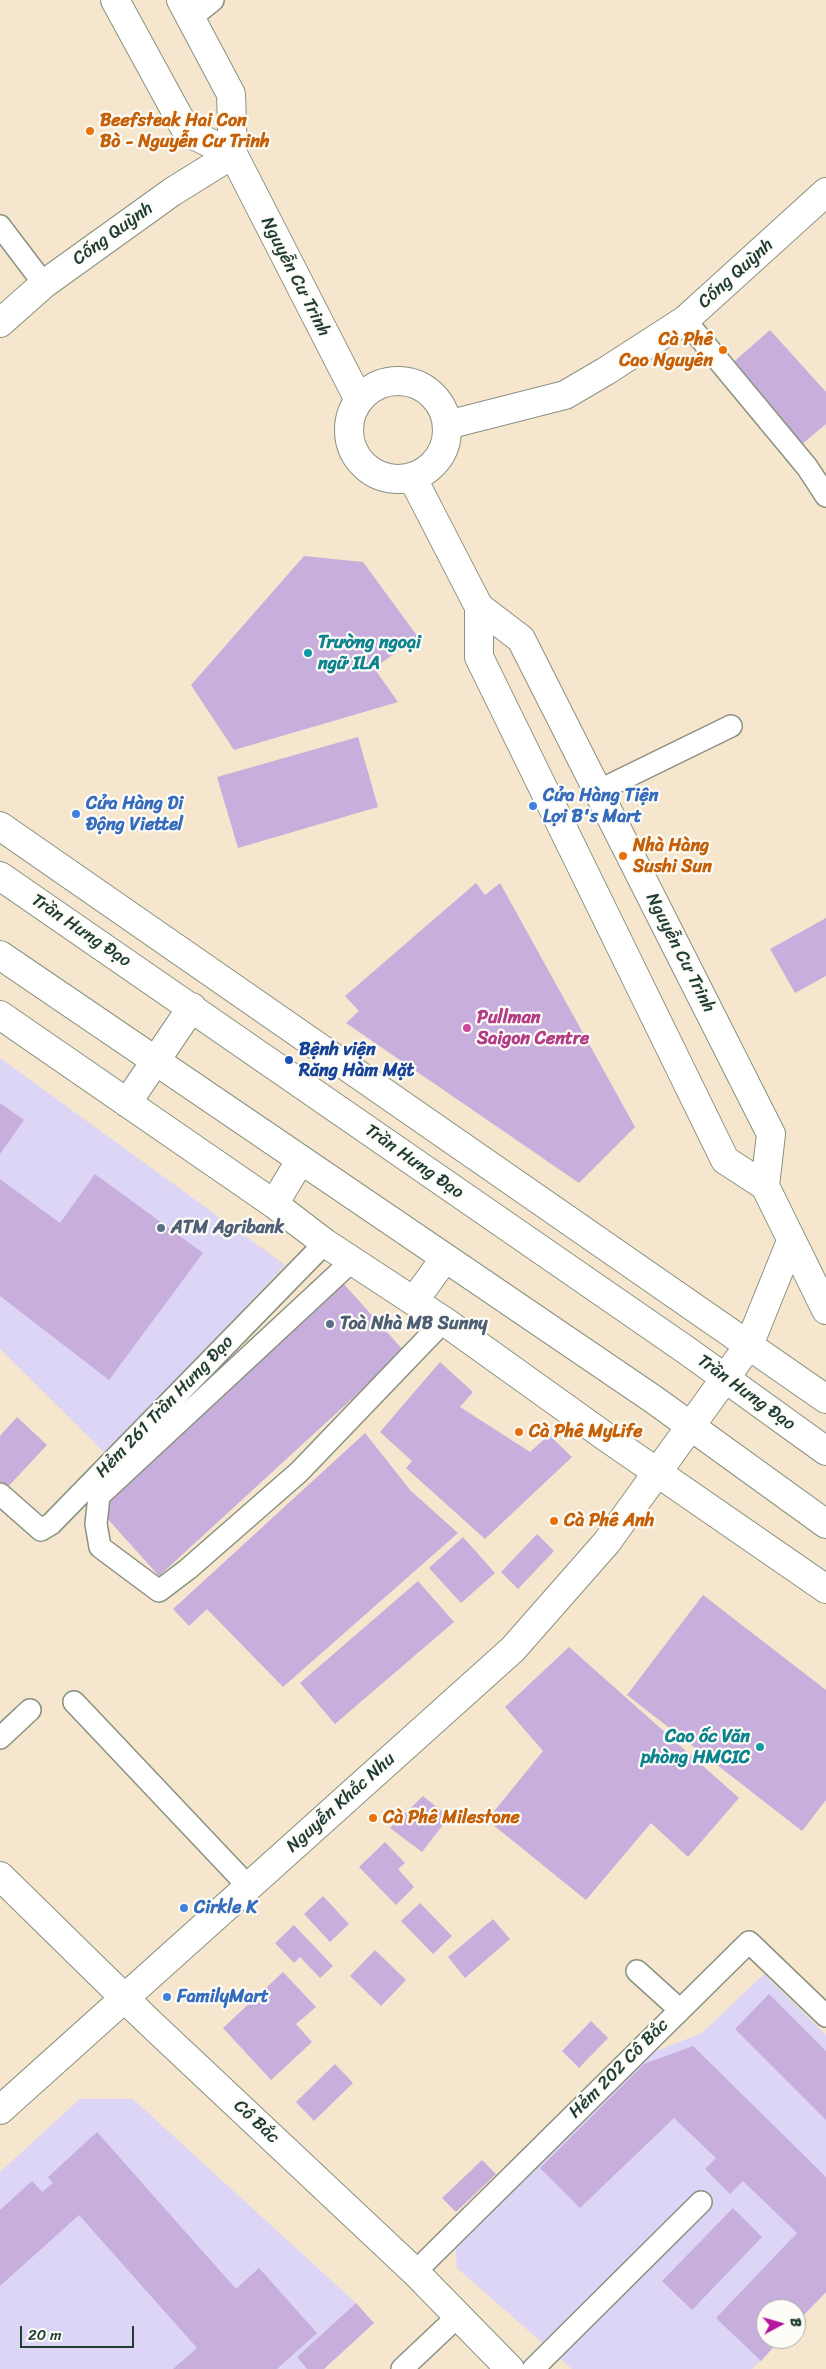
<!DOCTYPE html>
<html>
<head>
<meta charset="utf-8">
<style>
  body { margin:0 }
  #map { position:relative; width:826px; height:2369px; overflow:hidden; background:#f5e6cd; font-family:Sriracha,sans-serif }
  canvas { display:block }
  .north { position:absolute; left:756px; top:2299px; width:50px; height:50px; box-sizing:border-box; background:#fdfcf7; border:1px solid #a4b0a9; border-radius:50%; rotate:84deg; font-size:14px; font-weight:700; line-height:20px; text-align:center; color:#1f3d34 }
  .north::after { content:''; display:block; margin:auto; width:18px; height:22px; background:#b5179e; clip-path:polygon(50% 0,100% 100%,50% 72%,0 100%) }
  .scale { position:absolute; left:20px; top:2326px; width:114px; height:22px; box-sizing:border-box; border:2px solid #1f3d34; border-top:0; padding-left:6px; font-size:15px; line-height:18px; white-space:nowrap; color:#1f3d34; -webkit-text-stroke:4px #fdfcf7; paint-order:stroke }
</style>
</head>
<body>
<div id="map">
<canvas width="826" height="2369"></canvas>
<div class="north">B</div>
<div class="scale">20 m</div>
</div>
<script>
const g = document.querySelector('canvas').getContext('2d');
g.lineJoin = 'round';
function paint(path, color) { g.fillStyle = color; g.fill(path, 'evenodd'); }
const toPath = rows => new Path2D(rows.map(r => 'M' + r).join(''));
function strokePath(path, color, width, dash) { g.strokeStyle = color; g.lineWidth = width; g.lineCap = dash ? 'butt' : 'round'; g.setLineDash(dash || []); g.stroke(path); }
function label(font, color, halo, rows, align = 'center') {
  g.font = font + ' Sriracha,sans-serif'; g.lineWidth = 4.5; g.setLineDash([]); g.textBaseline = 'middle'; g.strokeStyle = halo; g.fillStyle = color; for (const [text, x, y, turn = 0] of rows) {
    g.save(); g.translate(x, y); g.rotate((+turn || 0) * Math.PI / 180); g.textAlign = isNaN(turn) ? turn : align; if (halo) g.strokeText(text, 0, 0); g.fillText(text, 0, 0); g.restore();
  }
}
const built = toPath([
  [0,1058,285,1265,106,1454,0,1349],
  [764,1974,826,2035,826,2292,796,2323,796,2309,766,2309,766,2339,781,2339,752,2369,572,2369,457,2268,455,2243,649,2054,702,2033],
  [80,2099,133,2099,356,2303,297,2357,307,2369,0,2369,0,2172]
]);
const building = toPath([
  [770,330,826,392,826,424,801,445,730,365],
  [304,556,363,562,418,637,374,668,398,702,234,750,191,685],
  [358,737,378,807,238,848,217,777],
  [476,883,485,895,500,883,635,1127,579,1183,346,1023,359,1011,345,996],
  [826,918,826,976,795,993,770,949],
  [0,1103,24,1120,0,1154],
  [95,1174,203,1253,109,1380,0,1296,0,1179,60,1223],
  [342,1282,404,1351,159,1576,97,1507],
  [440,1362,473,1392,460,1407,530,1452,549,1435,572,1457,485,1539,406,1468,412,1461,380,1432],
  [17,1417,47,1445,4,1491,0,1487,0,1436],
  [365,1433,411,1491,458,1533,283,1687,207,1609,189,1626,173,1609],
  [537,1534,554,1551,518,1589,501,1572],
  [463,1537,495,1573,461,1603,429,1568],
  [418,1581,454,1622,335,1724,300,1683],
  [703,1595,826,1690,826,1800,802,1831,627,1695],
  [569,1647,739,1798,688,1857,651,1823,586,1900,487,1820,543,1751,505,1707],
  [423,1796,449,1817,422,1852,390,1828],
  [385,1842,405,1863,398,1869,414,1887,396,1905,359,1867],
  [323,1896,349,1924,330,1942,304,1914],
  [420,1903,452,1936,433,1954,401,1921],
  [493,1919,510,1939,465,1978,448,1957],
  [294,1925,333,1966,320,1978,300,1957,294,1963,275,1943],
  [375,1950,406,1980,381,2006,350,1976],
  [283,1972,316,2007,296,2024,312,2042,271,2080,223,2028],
  [769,1994,826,2051,826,2120,735,2029],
  [591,2021,608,2038,579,2068,562,2051],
  [693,2046,826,2177,826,2292,796,2323,796,2309,766,2309,766,2339,781,2339,761,2361,716,2318,797,2233,743,2181,730,2194,705,2169,716,2158,674,2118,580,2208,540,2168,644,2064],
  [335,2064,353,2083,314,2121,296,2102],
  [97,2132,236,2289,259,2268,317,2333,277,2369,173,2369,197,2348,79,2215,0,2286,0,2210,32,2181,42,2192,53,2183,48,2177],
  [482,2160,496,2174,456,2212,442,2198],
  [733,2208,762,2237,692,2310,662,2281],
  [356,2303,374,2323,324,2369,307,2369,297,2357]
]);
const lane = toPath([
  [191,18,213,0],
  [0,226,44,284],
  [685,320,807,467,826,496],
  [598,791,731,726],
  [353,1260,99,1496,96,1524,100,1547,159,1591,188,1569,299,1472,444,1321],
  [0,1494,41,1530,51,1524,325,1243],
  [74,1702,248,1886],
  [0,1738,30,1710],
  [637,1971,679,2009],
  [415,2272,749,1942,826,2016],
  [402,2369,457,2317],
  [533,2369,701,2202]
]);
const street = toPath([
  [0,1876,148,2021,415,2272,510,2369],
  [0,2110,513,1649,607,1542,749,1345,791,1241]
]);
const secondary = toPath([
  [115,0,187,132,233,154],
  [181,0,231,94,233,154,359,400],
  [0,323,44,284,172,192,233,154],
  '349 430a49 49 0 1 1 98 0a49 49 0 1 1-98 0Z',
  [447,425,565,395,606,371,685,320,826,192],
  [412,477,479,607,479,657,725,1160,765,1186],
  [479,607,521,639,771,1134,765,1186,826,1310]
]);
const primary = toPath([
  [0,826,826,1399],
  [0,876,686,1350,826,1451],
  [0,955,653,1399,826,1524],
  [0,1015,274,1204,325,1243,444,1321,606,1437,826,1589],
  [127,1103,192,1007],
  [274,1204,300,1161],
  [414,1301,445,1258]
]);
const markers = [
  [90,131,5,"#e8710a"],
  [723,350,5,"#e8710a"],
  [308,653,5,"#0f9aa8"],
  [533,806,5,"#3f7fe0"],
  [76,814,5,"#3f7fe0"],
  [623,856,5,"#e8710a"],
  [467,1028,5,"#d1479c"],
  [289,1060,5,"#1a4fb4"],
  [161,1228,5,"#5c6f8a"],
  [330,1324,5,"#5c6f8a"],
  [519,1432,5,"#e8710a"],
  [554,1521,5,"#e8710a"],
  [760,1747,5,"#0f9aa8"],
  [373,1818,5,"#e8710a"],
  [184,1908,5,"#3f7fe0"],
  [167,1997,5,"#3f7fe0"]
];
const foodNames = [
  ["Beefsteak Hai Con",100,121],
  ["Bò - Nguyễn Cư Trinh",100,142],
  ["Cà Phê",713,340,"right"],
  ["Cao Nguyên",713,361,"right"],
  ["Nhà Hàng",633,846],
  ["Sushi Sun",633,867],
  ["Cà Phê MyLife",529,1432],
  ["Cà Phê Anh",564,1521],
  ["Cà Phê Milestone",383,1818]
];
const streetNames = [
  ["Cống Quỳnh",113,234,-36],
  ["Cống Quỳnh",736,274,-42],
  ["Nguyễn Cư Trinh",295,277,63],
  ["Trần Hưng Đạo",81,931,34],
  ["Nguyễn Cư Trinh",680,953,63],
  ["Trần Hưng Đạo",414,1162,35],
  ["Trần Hưng Đạo",746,1393,36],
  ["Hẻm 261 Trần Hưng Đạo",165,1407,-46],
  ["Nguyễn Khắc Nhu",341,1803,-42],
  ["Hẻm 202 Cô Bắc",619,2069,-45],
  ["Cô Bắc",256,2122,43]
];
const cultureNames = [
  ["Trường ngoại",318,643],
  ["ngữ ILA",318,664],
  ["Cao ốc Văn",750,1737,"right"],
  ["phòng HMCIC",750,1758,"right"]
];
const shopNames = [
  ["Cửa Hàng Tiện",543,796],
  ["Lợi B's Mart",543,817],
  ["Cửa Hàng Di",86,804],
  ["Động Viettel",86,825],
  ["Cirkle K",194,1908],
  ["FamilyMart",177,1997]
];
const hotelNames = [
  ["Pullman",477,1018],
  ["Saigon Centre",477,1039]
];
const transitNames = [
  ["Bệnh viện",299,1050],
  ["Răng Hàm Mặt",299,1071]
];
const serviceNames = [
  ["ATM Agribank",171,1228],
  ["Toà Nhà MB Sunny",340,1324]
];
paint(built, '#dcd5f6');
paint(building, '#c8aedc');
strokePath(lane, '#8a9280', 24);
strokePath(street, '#8a9280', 30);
strokePath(secondary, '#8a9280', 30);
strokePath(primary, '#8a9280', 30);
strokePath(lane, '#fff', 21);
strokePath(street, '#fff', 28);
strokePath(secondary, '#fff', 28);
strokePath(primary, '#fff', 28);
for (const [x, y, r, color] of markers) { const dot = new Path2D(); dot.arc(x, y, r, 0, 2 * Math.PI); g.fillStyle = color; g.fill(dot); strokePath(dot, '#fdfcf7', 2); }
label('bold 18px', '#c56008', '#fdfcf7', foodNames, 'left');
label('18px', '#1f3d34', '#fdfcf7', streetNames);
label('bold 18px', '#0d838f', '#fdfcf7', cultureNames, 'left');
label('bold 18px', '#366cbe', '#fdfcf7', shopNames, 'left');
label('bold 18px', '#b23c85', '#fdfcf7', hotelNames, 'left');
label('bold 18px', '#164399', '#fdfcf7', transitNames, 'left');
label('bold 18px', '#4e5e75', '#fdfcf7', serviceNames, 'left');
</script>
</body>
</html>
